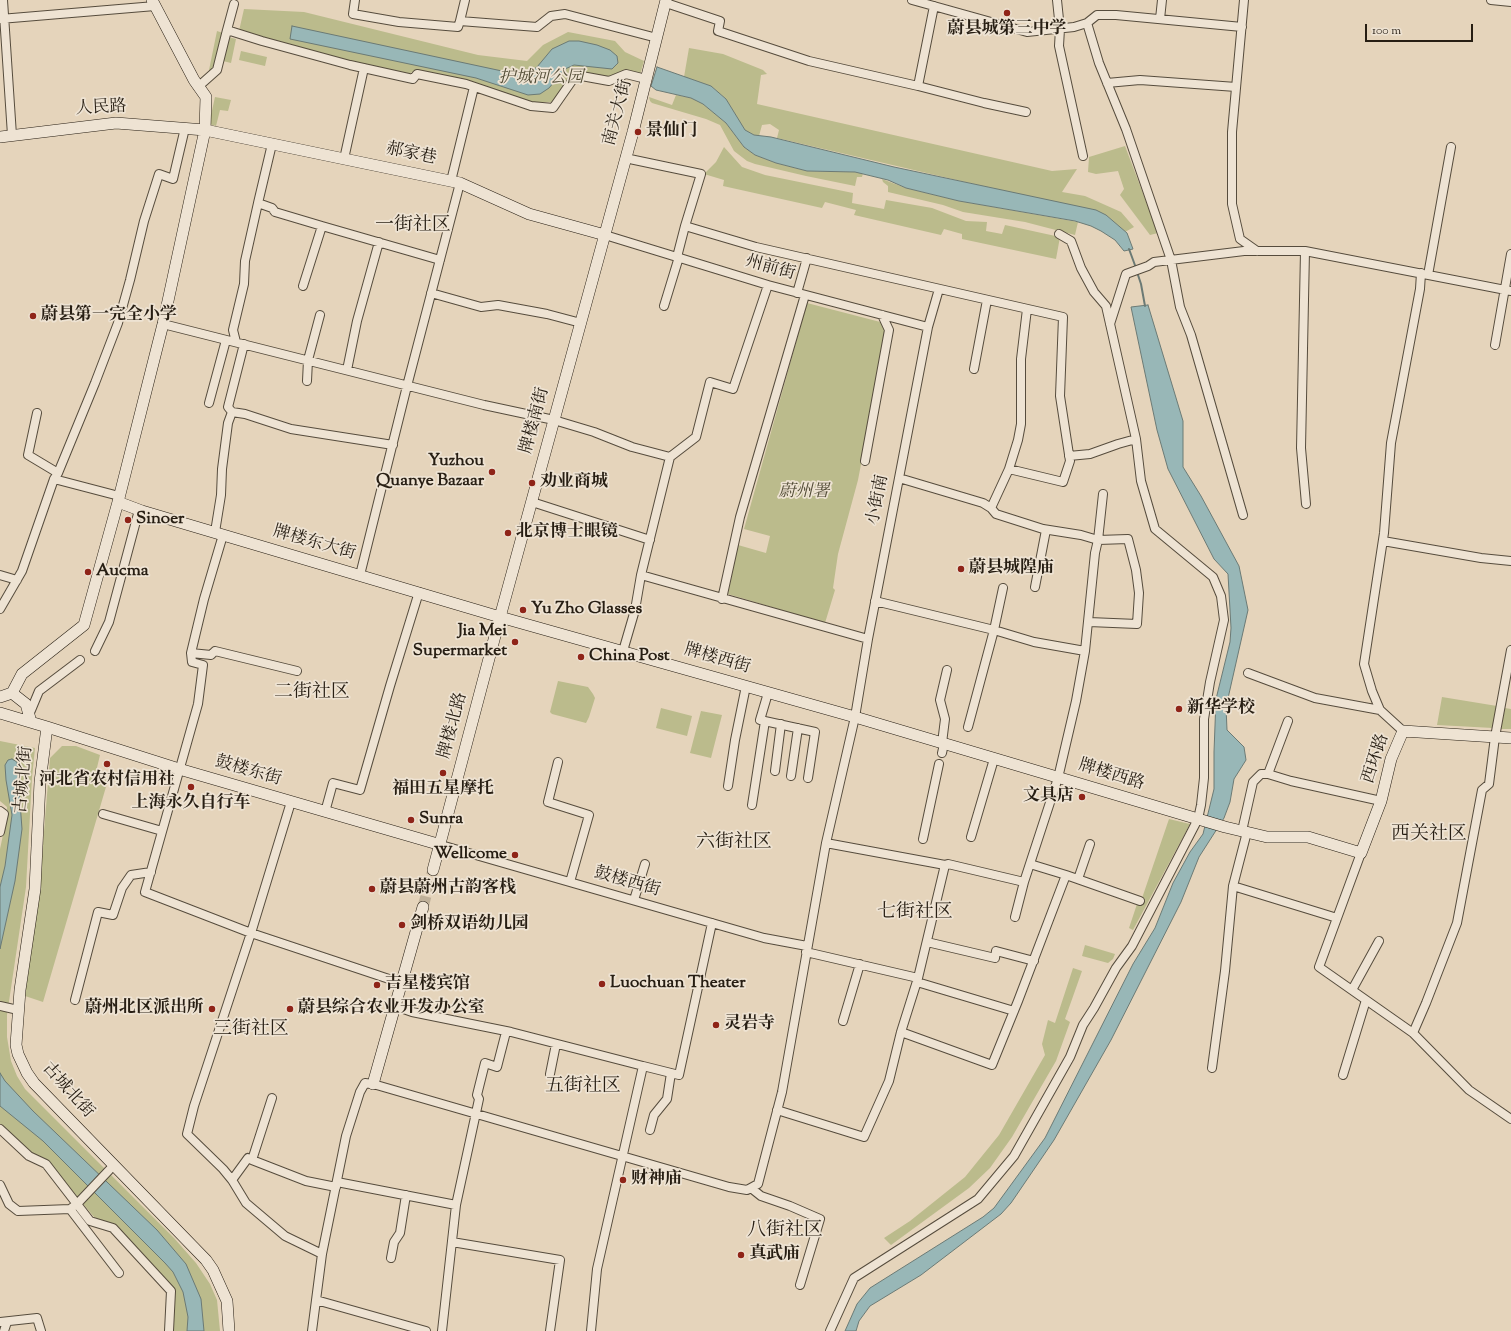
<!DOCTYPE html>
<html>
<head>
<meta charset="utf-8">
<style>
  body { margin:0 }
  #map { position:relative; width:1511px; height:1331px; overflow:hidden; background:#e5d4bb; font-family:"Sorts Mill Goudy",serif }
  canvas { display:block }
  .scale { position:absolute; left:1365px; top:24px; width:108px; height:18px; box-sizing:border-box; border:2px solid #271e13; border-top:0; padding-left:5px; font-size:12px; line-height:14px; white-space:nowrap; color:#271e13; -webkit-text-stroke:3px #eee3d3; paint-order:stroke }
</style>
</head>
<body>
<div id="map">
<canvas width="1511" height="1331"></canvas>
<div class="scale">100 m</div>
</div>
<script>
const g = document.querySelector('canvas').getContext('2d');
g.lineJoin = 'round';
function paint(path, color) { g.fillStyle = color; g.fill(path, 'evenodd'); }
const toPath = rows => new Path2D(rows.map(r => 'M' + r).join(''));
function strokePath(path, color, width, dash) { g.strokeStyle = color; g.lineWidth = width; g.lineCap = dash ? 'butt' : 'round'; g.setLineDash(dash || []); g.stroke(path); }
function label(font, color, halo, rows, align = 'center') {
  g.font = font + ' "Sorts Mill Goudy","Noto Serif SC",serif'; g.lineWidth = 3.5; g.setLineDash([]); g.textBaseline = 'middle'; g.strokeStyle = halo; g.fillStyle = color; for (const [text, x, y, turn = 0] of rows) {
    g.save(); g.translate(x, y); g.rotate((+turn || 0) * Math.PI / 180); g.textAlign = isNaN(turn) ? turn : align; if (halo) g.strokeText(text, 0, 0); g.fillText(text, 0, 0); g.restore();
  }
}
const green = toPath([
  [244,9,304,12,478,55,527,61,543,45,568,32,615,41,625,52,644,61,640,75,623,71,612,77,577,71,553,102,533,102,473,84,412,72,408,75,341,60,239,31],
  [217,31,223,33,214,70,209,70],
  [228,37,236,39,231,63,223,61],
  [689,48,723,54,763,70,767,74,761,75,757,104,1052,171,1077,169,1062,192,1085,196,1121,212,1134,227,1125,232,1106,215,777,138,779,130,770,124,762,125,759,136,754,135,745,131,726,99,711,86,684,77],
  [241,51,267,57,265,66,239,60],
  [676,95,692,98,703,104,726,123,744,147,755,155,776,163,807,171,855,172,863,173,862,177,857,177,855,186,806,176,755,164,747,161,734,151,720,125,706,119,652,103,650,101,649,97,672,105],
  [215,97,231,100,228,111,220,110,216,126,209,124],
  [1125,146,1158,233,1150,235,1120,195,1124,189,1118,171,1096,174,1088,172,1089,157],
  [724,147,742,167,765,175,853,193,852,203,884,209,886,200,932,208,966,221,987,222,986,231,1002,234,1005,225,1060,237,1056,259,962,239,962,234,944,229,941,235,854,215,856,210,825,202,822,208,723,186,724,180,704,174,716,162],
  [882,179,906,188,959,201,1078,222,1075,235,1025,222,963,212,943,205,888,192,888,186,883,182],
  [807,303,888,324,858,480,838,554,833,588,835,590,825,623,728,594,738,545,766,553,770,536,744,529],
  [558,681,588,687,593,694,595,698,589,717,586,723,552,714,550,712],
  [1442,697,1497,706,1493,728,1437,725],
  [661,708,692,716,687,736,656,728],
  [1505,708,1511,709,1511,729,1501,729],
  [701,711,722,715,711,758,690,753],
  [0,741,35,748,32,778,26,887,7,1015,7,1037,11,1061,17,1076,25,1089,174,1238,196,1263,210,1284,217,1300,220,1331,172,1331,174,1289,101,1221,94,1217,52,1166,30,1153,0,1124,0,849,7,816,7,807,0,801],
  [62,746,76,746,100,755,95,776,108,780,43,1002,25,996,39,893,50,758],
  [1169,819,1190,824,1133,930,1129,928,1137,904,1140,904],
  [1085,945,1115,954,1113,959,1108,963,1082,956],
  [1073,968,1082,971,1065,1019,1070,1022,1056,1061,1012,1137,990,1168,969,1188,891,1245,884,1238,910,1221,965,1177,999,1135,1045,1055,1042,1044,1048,1020,1055,1023]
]);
const water = toPath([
  [292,26,516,74,527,74,537,67,552,49,569,41,579,41,597,45,610,50,617,56,618,63,612,69,574,65,565,69,549,88,540,94,528,95,476,78,290,39,292,26],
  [657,67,711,86,726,99,745,130,754,135,771,137,894,167,1096,210,1106,215,1127,233,1133,249,1124,251,1115,240,1101,231,1091,226,1075,221,959,201,906,188,888,180,855,172,807,171,776,163,755,155,744,147,726,123,703,104,691,98,656,90,651,86,657,67],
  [1148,305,1183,421,1183,467,1201,496,1239,566,1248,610,1226,707,1227,730,1244,747,1246,760,1234,779,1230,802,1224,818,1199,857,1181,902,1111,1040,1054,1140,1011,1203,1001,1214,921,1275,870,1306,859,1321,856,1331,845,1331,857,1304,870,1288,983,1217,994,1208,1021,1171,1045,1138,1133,964,1155,928,1173,883,1190,852,1203,834,1214,789,1214,752,1216,699,1230,642,1231,628,1228,574,1214,559,1168,469,1157,430,1131,307,1148,305],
  [12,759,17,762,22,829,15,881,0,949,0,887,5,866,12,815,6,780,5,765,8,760,12,759],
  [0,1073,5,1081,33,1111,157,1230,186,1264,201,1299,204,1331,187,1331,188,1317,183,1292,173,1272,165,1263,43,1141,0,1106,0,1073]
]);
const stream = toPath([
  [1129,249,1136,268],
  [1137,272,1141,284,1145,306]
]);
const secondaryTunnel = toPath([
  [423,907,433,870]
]);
const street = toPath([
  [3,0,12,135],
  [355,0,353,14,399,22,458,27,460,21,537,27,551,16,565,14,657,38],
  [912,0,1027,32,1074,27,1087,23,1097,15,1116,15,1242,27],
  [1057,0,1060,29,1059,46,1083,156],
  [1244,0,1232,132,1232,204,1240,239,1257,251],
  [1491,0,1511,2],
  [666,3,720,21,718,31,809,61,918,86,934,6],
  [0,19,155,6],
  [1160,19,1162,0],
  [460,21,465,0],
  [1087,23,1099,63,1126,129,1171,260,1180,307,1191,335,1243,515],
  [227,30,234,4],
  [1107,83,1140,80,1236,87],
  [199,86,217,70,227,30,262,41,350,65,413,79,417,74,466,84,531,106,553,108,576,75,609,81,626,74,646,79],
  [918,86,984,103,1026,112],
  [272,144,258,203,272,208,275,212,322,226],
  [625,158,701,174,685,226],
  [344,159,364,68],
  [451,181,474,87],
  [605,235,768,285,928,327],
  [1305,251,1301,448,1306,504],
  [677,257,685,226,756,247,1063,317,1060,396,1070,461,1063,482,1009,469,991,508],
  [1428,275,1451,147],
  [303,286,322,226,440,260],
  [431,293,481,307,498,305,547,314,581,323],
  [797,293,807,258],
  [664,306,679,257],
  [163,324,484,405,554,420,594,432,632,447,670,457],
  [1110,324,1126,274,1148,266,1154,262,1244,251,1305,251,1511,291],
  [236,342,233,330,244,284,245,261,258,203],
  [1495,345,1511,254],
  [974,369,987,300],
  [347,370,357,321,379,242],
  [307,381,308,360,320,315],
  [209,403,226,340],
  [232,412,228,407,244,344],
  [37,413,28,455,58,473],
  [1069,456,1090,454,1118,444,1136,439],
  [865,461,889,330,882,315],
  [1009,469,1018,440,1021,424,1021,359,1027,309],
  [899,478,983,503,991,508,996,514,1043,529,1081,535,1098,540,1128,539,1136,570,1139,593,1137,624,1089,622],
  [54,479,58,473,95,383,118,323,130,280,144,221,159,174,173,179,185,128],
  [532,502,650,540],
  [215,532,221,495,222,469,228,423,232,412,245,414,291,429,393,445],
  [223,535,204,599,191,653,192,662,203,665,198,704,145,892,251,933,401,983],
  [1383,541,1481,558,1511,561],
  [0,575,17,580],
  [360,575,407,386,460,183],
  [641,575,868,639],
  [1035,587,1046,530],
  [722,599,740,517,805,295],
  [875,601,994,630,1034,642,1085,651],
  [0,609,22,571,54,479,119,496],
  [95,651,109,622,139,510],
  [623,651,635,610,641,575,670,457,696,437,710,382,733,389,768,285],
  [191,653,211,655,215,651,297,671],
  [1248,673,1315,698,1380,710],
  [768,693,760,720,815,732,808,778],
  [29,715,39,691,80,660],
  [968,727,994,630,1003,588],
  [1403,731,1380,710,1372,691,1364,664,1384,533,1391,443,1420,289,1421,273],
  [942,743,945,719,940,700,947,670],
  [942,753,944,744],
  [558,762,548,802,589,815,570,882],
  [775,771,781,724],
  [1268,774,1291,781,1381,801],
  [791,776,798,728],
  [728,786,735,740,746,686],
  [291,802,251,933,194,1106,187,1134,223,1169,232,1180,246,1203,285,1236,322,1254],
  [752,805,765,721],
  [0,811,4,814,0,832],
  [325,812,333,783,360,790,390,686,419,592],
  [103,814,162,831],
  [1242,831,1253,782,1261,774,1268,774,1288,721],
  [971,837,994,759],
  [923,839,939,764],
  [826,843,945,865],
  [441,845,764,938,807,946],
  [1361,853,1319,967,1413,1033,1469,1090,1511,1119],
  [1066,875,1140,901],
  [1078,879,1090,844],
  [1233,886,1337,918],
  [634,900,645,864],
  [1015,917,1024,882],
  [927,942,995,958,996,951,1034,961],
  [806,952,918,978],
  [917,982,1014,1011],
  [1352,990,1379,941],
  [75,1000,98,912,113,915,122,888,131,875,151,872],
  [0,1006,18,1010],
  [395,1006,412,1012,511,1032,643,1066,597,1269,591,1331],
  [843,1021,860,964],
  [901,1032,992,1065,1018,1001,1066,875,1030,864],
  [1413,1033,1426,1003,1457,923,1482,790,1489,784,1495,737,1511,650],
  [643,1066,679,1075,712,923],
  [1212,1068,1225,971,1233,886,1247,832],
  [550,1074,556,1044],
  [1343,1075,1366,1000],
  [272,1098,252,1160,306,1181,336,1187],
  [777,1110,864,1137,889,1081,901,1032,918,978,945,865,948,864,1024,882,1058,778,1076,701,1085,651,1095,553,1098,540,1103,494],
  [0,1129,29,1156,46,1164,90,1221,113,1228,171,1291,169,1331],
  [650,1130,654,1115,667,1099,671,1073],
  [113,1166,77,1204,70,1209,119,1273],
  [232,1180,248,1158,252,1160],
  [337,1182,456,1205],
  [0,1185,9,1204,18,1211,70,1209],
  [751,1188,761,1196,790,1206,820,1219,800,1285],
  [452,1242,560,1260,550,1331],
  [391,1258,394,1242,400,1233,406,1195],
  [316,1300,426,1331],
  [0,1322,37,1318,41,1331],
  [4,1331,7,1322],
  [312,1331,322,1254,346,1136,360,1092,365,1083,373,1084,729,1187,747,1190,758,1184,782,1092,826,843,855,717,868,639,899,478,928,327,939,289],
  [442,1331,456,1205,479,1099,477,1095,485,1063,497,1067,506,1032],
  [830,1331,854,1278,978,1199,1014,1156,1070,1057,1083,1025,1094,1008,1116,968,1132,946,1198,819,1201,805,1204,778,1204,719,1210,682,1224,620,1221,596,1213,577,1155,529,1141,481,1136,439,1106,306,1094,292,1081,268,1071,241,1059,234]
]);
const secondary = toPath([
  [0,137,116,123,205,130,460,183,529,214,605,235],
  [118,502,142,511,500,617,855,717,1225,827,1267,837,1308,837,1361,853,1381,801,1391,759,1403,731,1511,738],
  [12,693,26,704,31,722],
  [0,697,12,693,22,674,84,625,118,502,163,324,205,130,206,97,194,80,152,0],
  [0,713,47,727,179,769,441,845],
  [47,727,40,782,35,889,20,990,16,1045,18,1054,27,1073,34,1083,206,1260,213,1270,227,1301,229,1331],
  [433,870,500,617,633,132,666,0],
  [373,1084,423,907]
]);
const markers = [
  [1007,13,4,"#8f2418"],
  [638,132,4,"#8f2418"],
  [33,316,4,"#8f2418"],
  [492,472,4,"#8f2418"],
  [532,483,4,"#8f2418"],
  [128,520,4,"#8f2418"],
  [508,533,4,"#8f2418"],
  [961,569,4,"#8f2418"],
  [88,572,4,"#8f2418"],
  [523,610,4,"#8f2418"],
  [515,642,4,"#8f2418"],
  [581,657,4,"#8f2418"],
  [1179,709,4,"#8f2418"],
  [107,764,4,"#8f2418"],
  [443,773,4,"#8f2418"],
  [191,787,4,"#8f2418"],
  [1082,797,4,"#8f2418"],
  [411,820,4,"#8f2418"],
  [515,855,4,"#8f2418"],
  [372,889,4,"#8f2418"],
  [402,925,4,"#8f2418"],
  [602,984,4,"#8f2418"],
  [377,985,4,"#8f2418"],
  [212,1009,4,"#8f2418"],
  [290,1009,4,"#8f2418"],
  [716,1025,4,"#8f2418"],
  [623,1180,4,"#8f2418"],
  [741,1255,4,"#8f2418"]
];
const poiNames = [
  ["蔚县城第三中学",1007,30,"center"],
  ["景仙门",646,132],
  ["蔚县第一完全小学",41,316],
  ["Yuzhou",484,462,"right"],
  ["Quanye Bazaar",484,482,"right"],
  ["劝业商城",540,483],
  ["Sinoer",136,520],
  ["北京博士眼镜",516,533],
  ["蔚县城隍庙",969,569],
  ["Aucma",96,572],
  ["Yu Zho Glasses",531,610],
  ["Jia Mei",507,632,"right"],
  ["Supermarket",507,652,"right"],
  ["China Post",589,657],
  ["新华学校",1187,709],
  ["河北省农村信用社",107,781,"center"],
  ["福田五星摩托",443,790,"center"],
  ["文具店",1074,797,"right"],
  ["上海永久自行车",191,804,"center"],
  ["Sunra",419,820],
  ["Wellcome",507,855,"right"],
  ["蔚县蔚州古韵客栈",380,889],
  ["剑桥双语幼儿园",410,925],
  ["Luochuan Theater",610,984],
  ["吉星楼宾馆",385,985],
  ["蔚州北区派出所",204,1009,"right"],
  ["蔚县综合农业开发办公室",298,1009],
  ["灵岩寺",724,1025],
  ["财神庙",631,1180],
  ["真武庙",749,1255]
];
const parkNames = [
  ["护城河公园",541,79],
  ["蔚州署",804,493]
];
const streetNames = [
  ["人民路",101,109,-3],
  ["南关大街",619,113,-75],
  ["郝家巷",411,155,12],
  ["州前街",770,269,16],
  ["牌楼南街",536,421,-75],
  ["小街南",879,500,-79],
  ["牌楼东大街",314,544,16],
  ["牌楼西街",717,660,16],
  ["牌楼北路",454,726,-75],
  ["西环路",1377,759,-72],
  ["鼓楼东街",248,772,16],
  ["牌楼西路",1111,776,17],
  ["古城北街",25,780,-85],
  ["鼓楼西街",627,883,16],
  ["古城北街",67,1091,48]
];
const quarterNames = [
  ["一街社区",413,227],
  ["二街社区",312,694],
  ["西关社区",1429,836],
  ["六街社区",734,844],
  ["七街社区",915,914],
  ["三街社区",251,1031],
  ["五街社区",583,1088],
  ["八街社区",785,1232]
];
paint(green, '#bbbb8c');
paint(water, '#98b7b7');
strokePath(water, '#6b7a75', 1);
strokePath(stream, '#6b7a75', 2);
strokePath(secondaryTunnel, '#bfb099', 11, [11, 5.5]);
strokePath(street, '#564c3d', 10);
strokePath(secondary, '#271e13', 12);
strokePath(street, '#eee3d3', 8);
strokePath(secondary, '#eee3d3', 11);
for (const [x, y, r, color] of markers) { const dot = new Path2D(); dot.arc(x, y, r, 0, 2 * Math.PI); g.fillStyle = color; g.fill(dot); strokePath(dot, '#eee3d3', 1.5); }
label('bold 17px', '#271e13', '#eee3d3', poiNames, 'left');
label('italic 17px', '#534d37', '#eee3d3', parkNames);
label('17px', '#271e13', '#eee3d3', streetNames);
label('19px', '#271e13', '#eee3d3', quarterNames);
</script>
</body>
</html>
